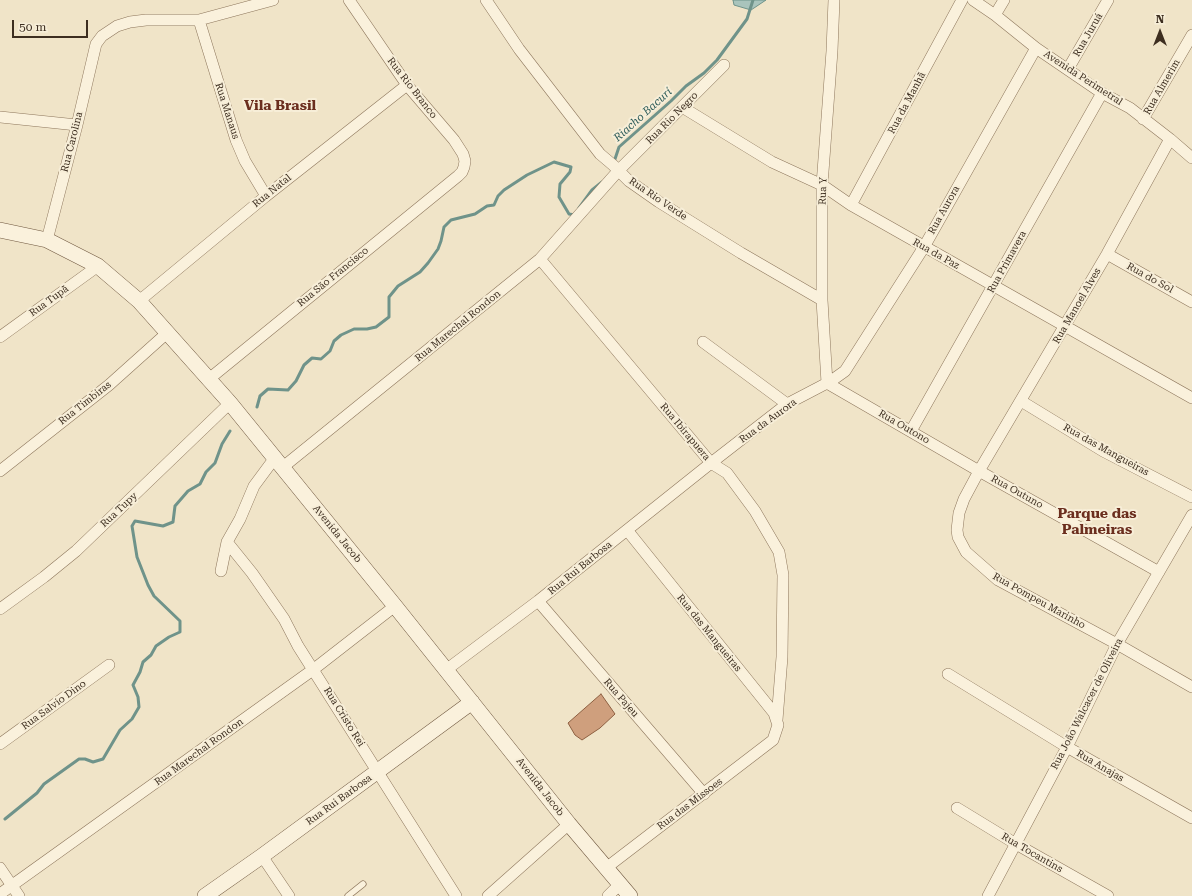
<!DOCTYPE html>
<html>
<head>
<meta charset="utf-8">
<style>
  body { margin:0 }
  #map { position:relative; width:1192px; height:896px; overflow:hidden; background:#f0e4c8; font-family:"Roboto Serif",serif }
  canvas { display:block }
  .north { position:absolute; left:1140px; top:12px; width:40px; height:40px; -webkit-text-stroke:3px #f7eed8; paint-order:stroke; rotate:0deg; font-size:11px; font-weight:700; line-height:16px; text-align:center; color:#3d2e20 }
  .north::after { content:''; display:block; margin:auto; width:14px; height:18px; background:#3d2e20; clip-path:polygon(50% 0,100% 100%,50% 72%,0 100%) }
  .scale { position:absolute; left:12px; top:20px; width:76px; height:18px; box-sizing:border-box; border:2px solid #3d2e20; border-top:0; padding-left:5px; font-size:12px; line-height:14px; white-space:nowrap; color:#3d2e20; -webkit-text-stroke:3px #f7eed8; paint-order:stroke }
</style>
</head>
<body>
<div id="map">
<canvas width="1192" height="896"></canvas>
<div class="north">N</div>
<div class="scale">50 m</div>
</div>
<script>
const g = document.querySelector('canvas').getContext('2d');
g.lineJoin = 'round';
function paint(path, color) { g.fillStyle = color; g.fill(path, 'evenodd'); }
const toPath = rows => new Path2D(rows.map(r => 'M' + r).join(''));
function strokePath(path, color, width, dash) { g.strokeStyle = color; g.lineWidth = width; g.lineCap = dash ? 'butt' : 'round'; g.setLineDash(dash || []); g.stroke(path); }
function label(font, color, halo, rows, align = 'center') {
  g.font = font + ' "Roboto Serif",serif'; g.lineWidth = 4; g.setLineDash([]); g.textBaseline = 'middle'; g.strokeStyle = halo; g.fillStyle = color; for (const [text, x, y, turn = 0] of rows) {
    g.save(); g.translate(x, y); g.rotate((+turn || 0) * Math.PI / 180); g.textAlign = isNaN(turn) ? turn : align; if (halo) g.strokeText(text, 0, 0); g.fillText(text, 0, 0); g.restore();
  }
}
const water = toPath([
  [733,0,766,0,751,10,734,5,733,0]
]);
const stream = toPath([
  [614,162,619,147,671,101,686,86,704,73,717,60,747,19,753,0],
  [579,208,592,190,602,182],
  [257,407,260,396,268,389,288,390,296,381,304,365,312,358,321,359,330,351,334,341,341,335,354,329,367,329,376,327,389,317,389,297,398,286,420,272,428,263,438,249,441,241,444,227,451,220,475,214,487,206,494,205,498,196,504,190,527,175,554,162,571,167,570,172,560,184,559,197,569,214,575,215],
  [5,819,37,793,44,784,79,759,85,759,93,762,103,759,120,730,132,719,139,707,138,697,133,685,140,672,143,662,151,655,156,646,169,637,180,632,180,621,154,596,148,585,137,557,132,526,135,521,163,526,173,522,175,506,188,491,200,484,206,472,215,463,222,444,230,431]
]);
const building = toPath([
  [601,694,615,714,600,728,582,740,575,735,568,723,601,694]
]);
const lane = toPath([
  [348,896,363,884]
]);
const street = toPath([
  [486,0,519,49,600,154,613,165,629,181,659,202,741,253,822,300],
  [973,0,995,15,1036,48,1102,93,1130,108,1170,139,1192,158],
  [995,15,1004,0],
  [199,20,236,140,245,161,266,196],
  [1068,69,1108,0],
  [682,107,772,162,822,185,851,205,1192,398],
  [0,117,77,125],
  [1143,119,1192,35],
  [1170,139,1107,254,979,471,964,499,959,513,957,530,958,537,966,552,998,580,1117,644,1192,687],
  [851,205,962,0],
  [47,240,77,125,96,44,102,36,117,26,130,22,146,20,199,20,273,0],
  [1107,254,1192,302],
  [540,259,711,463,727,473,755,511,779,552,783,575,782,657,777,720],
  [139,301,266,196,407,85],
  [0,337,98,266],
  [703,342,787,404],
  [209,379,458,176,462,172,464,167,465,161,463,154,454,140,407,85,349,0],
  [827,383,822,300,822,185,832,51,834,0],
  [827,383,979,471,1159,572],
  [1021,401,1103,451,1192,497],
  [911,431,1102,93],
  [283,467,540,259,619,170,724,65],
  [0,471,109,385,167,333],
  [227,542,252,573,284,619,298,646,456,896],
  [221,571,227,542,240,519,254,486,274,459],
  [538,601,704,794],
  [0,609,44,577,76,551,230,403],
  [446,670,538,601,711,463,787,404,831,381,845,371,924,247,1036,48],
  [948,674,1067,747,1192,818],
  [0,744,109,665],
  [957,808,1016,844,1108,896],
  [262,856,289,896],
  [0,868,19,896],
  [606,868,773,740,778,725,774,713,627,530],
  [0,894,314,669,395,606],
  [488,896,569,824],
  [608,896,620,884],
  [988,896,1067,747,1117,644,1192,515]
]);
const secondary = toPath([
  [0,230,47,240,98,266,139,301,230,403,395,606,569,824,630,896],
  [205,896,262,856,472,702]
]);
const streetNames = [
  ["Rua Juruá",1088,35,-60],
  ["Avenida Perimetral",1083,78,33],
  ["Rua Almerim",1162,87,-60],
  ["Rua Rio Branco",412,88,52],
  ["Rua da Manhã",907,103,-62],
  ["Rua Manaus",227,111,72],
  ["Rua Rio Negro",672,118,-45],
  ["Rua Carolina",72,142,-76],
  ["Rua Natal",272,191,-39],
  ["Rua Y",823,191,-88],
  ["Rua Rio Verde",658,199,34],
  ["Rua Aurora",944,210,-61],
  ["Rua da Paz",936,254,29],
  ["Rua Primavera",1007,262,-61],
  ["Rua São Francisco",333,277,-39],
  ["Rua do Sol",1150,278,29],
  ["Rua Tupã",49,301,-36],
  ["Rua Manoel Alves",1077,306,-60],
  ["Rua Marechal Rondon",458,326,-39],
  ["Rua Timbiras",85,403,-38],
  ["Rua da Aurora",768,421,-36],
  ["Rua Outono",904,427,30],
  ["Rua Ibirapuera",685,432,50],
  ["Rua das Mangueiras",1106,450,29],
  ["Rua Outuno",1017,492,29],
  ["Rua Tupy",119,510,-43],
  ["Avenida Jacob",337,534,51],
  ["Rua Rui Barbosa",580,568,-39],
  ["Rua Pompeu Marinho",1039,601,29],
  ["Rua das Mangueiras",709,633,51],
  ["Rua Pajeu",621,698,49],
  ["Rua João Walcacer de Oliveira",1087,704,-63],
  ["Rua Salvio Dino",54,705,-36],
  ["Rua Cristo Rei",344,717,58],
  ["Rua Marechal Rondon",199,752,-36],
  ["Rua Anajas",1100,766,30],
  ["Avenida Jacob",540,787,52],
  ["Rua Rui Barbosa",339,800,-36],
  ["Rua das Missoes",690,804,-37],
  ["Rua Tocantins",1032,853,30]
];
const waterNames = [
  ["Riacho Bacurí",643,115,-42]
];
const districtNames = [
  ["Vila Brasil",280,106],
  ["Parque das",1097,514],
  ["Palmeiras",1097,530]
];
paint(water, '#a9c4bc');
strokePath(water, '#6f938a', 1);
strokePath(stream, '#6f938a', 3);
paint(building, '#cf9f7d');
strokePath(building, '#8d5f41', 1);
strokePath(lane, '#8d765c', 7);
strokePath(street, '#8d765c', 12);
strokePath(secondary, '#6f573f', 16);
strokePath(lane, '#faf1dc', 5.5);
strokePath(street, '#faf1dc', 11);
strokePath(secondary, '#faf1dc', 15);
label('10px', '#3d2e20', '#f7eed8', streetNames);
label('italic 11px', '#2f5d5a', '#f7eed8', waterNames);
label('bold 14px', '#6b2e1e', '#f7eed8', districtNames);
</script>
</body>
</html>
